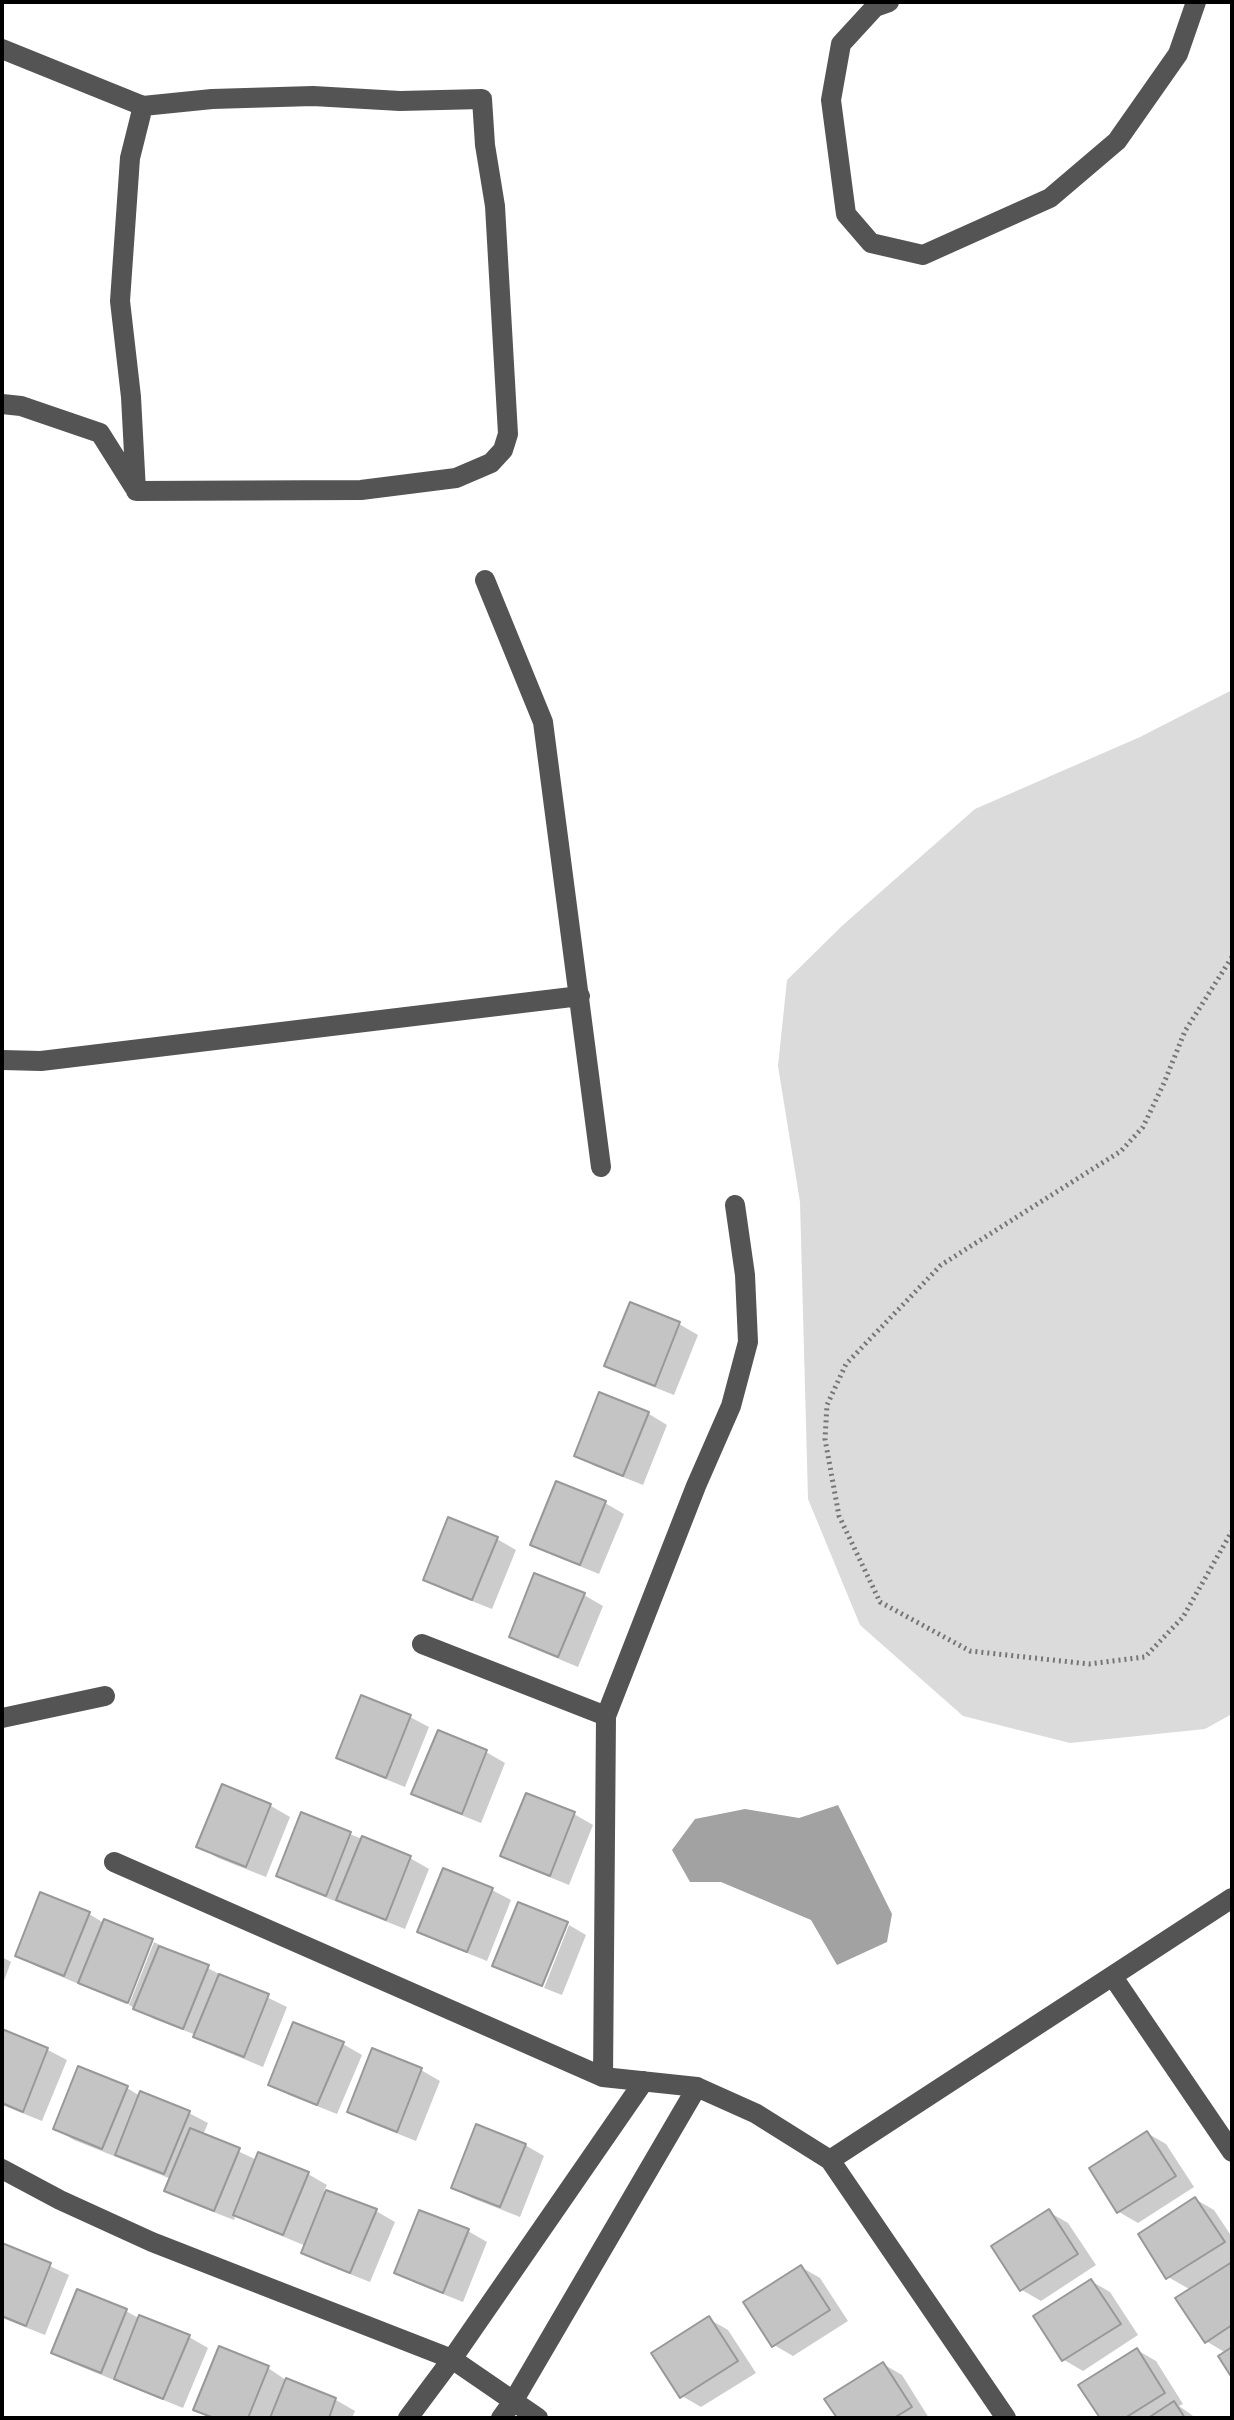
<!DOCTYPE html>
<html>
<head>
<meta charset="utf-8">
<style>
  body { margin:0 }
  #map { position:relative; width:1234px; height:2420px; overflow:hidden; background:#fff; font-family:"IBM Plex Sans",sans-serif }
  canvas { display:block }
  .frame { position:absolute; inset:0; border:4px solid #000; pointer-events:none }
</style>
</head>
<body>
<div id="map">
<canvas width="1234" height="2420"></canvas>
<div class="frame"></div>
</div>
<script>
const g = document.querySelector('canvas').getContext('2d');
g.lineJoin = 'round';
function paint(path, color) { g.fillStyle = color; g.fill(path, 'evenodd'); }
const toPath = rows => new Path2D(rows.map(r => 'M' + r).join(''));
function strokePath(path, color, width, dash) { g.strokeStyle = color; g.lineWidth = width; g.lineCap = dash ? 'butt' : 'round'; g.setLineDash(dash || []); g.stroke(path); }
const green = toPath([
  [1232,690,1232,1714,1205,1729,1070,1743,963,1716,860,1625,808,1499,800,1202,778,1066,787,980,843,925,975,809,1140,737]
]);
const water = toPath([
  [838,1805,892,1914,887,1942,837,1965,811,1920,721,1882,690,1882,672,1850,695,1819,745,1809,799,1818]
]);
const shadow = toPath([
  [679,1324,698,1335,674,1395,626,1376,607,1365],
  [600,1395,649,1414,667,1425,643,1485,595,1466,576,1455],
  [605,1503,624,1514,599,1574,552,1555,533,1544],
  [497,1539,516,1550,492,1609,444,1590,425,1579],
  [584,1595,603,1606,578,1667,530,1647,511,1636],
  [410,1717,429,1727,405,1787,358,1768,339,1757],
  [486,1752,505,1763,481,1823,433,1804,414,1793],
  [223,1787,271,1806,290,1817,266,1877,218,1858,199,1847],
  [527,1795,574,1814,593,1825,569,1885,522,1866,503,1855],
  [302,1815,410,1858,429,1869,405,1929,297,1886,278,1875],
  [492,1890,511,1900,487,1961,439,1942,420,1931],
  [89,1914,104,1923,151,1940,126,2004,36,1966,17,1955],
  [565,1923,540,1986,494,1965],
  [569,1925,586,1935,562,1995,544,1988],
  [154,1942,287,2007,263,2067,215,2047,196,2035,154,2019,129,2005],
  [2,1957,11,1962,2,1986],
  [2,2031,48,2050,67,2060,42,2121,2,2105],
  [343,2044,362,2055,337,2114,289,2095,270,2084],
  [373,2051,421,2070,440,2081,416,2141,368,2122,349,2111],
  [127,2088,140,2096,141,2093,189,2113,208,2123,203,2135,257,2160,308,2174,327,2185,324,2191,376,2211,395,2222,370,2282,322,2263,303,2252,306,2246,255,2225,236,2214,234,2220,185,2201,166,2190,171,2179,74,2140,55,2129],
  [1147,2133,1166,2144,1194,2187,1138,2223,1119,2212],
  [525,2145,544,2156,520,2217,472,2198,453,2187],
  [1195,2199,1214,2210,1232,2237,1232,2260,1230,2261,1232,2262,1232,2374,1226,2353,1206,2341,1191,2290,1168,2277],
  [1049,2212,1068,2223,1096,2265,1041,2301,1022,2290],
  [468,2231,487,2242,463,2302,415,2283,396,2272],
  [2,2244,69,2275,45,2335,2,2318],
  [801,2267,820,2278,848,2321,793,2356,774,2345],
  [1091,2281,1110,2292,1138,2335,1083,2371,1064,2360],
  [126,2311,140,2319,189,2337,208,2348,183,2408,72,2363,53,2352],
  [709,2319,728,2330,756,2373,701,2407,682,2396],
  [1137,2350,1156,2361,1183,2404,1179,2406,1196,2418,1103,2418],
  [883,2364,902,2375,929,2418,839,2418],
  [268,2368,286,2380,336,2400,355,2411,352,2418,212,2418,196,2409]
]);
const building = toPath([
  [630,1302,680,1322,655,1386,604,1366,630,1302],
  [599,1392,649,1412,623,1476,574,1456,599,1392],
  [556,1481,606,1501,580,1565,530,1545,556,1481],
  [448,1517,498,1537,472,1600,423,1580,448,1517],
  [534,1573,585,1593,558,1657,509,1637,534,1573],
  [361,1695,411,1715,386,1778,336,1758,361,1695],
  [438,1730,487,1750,462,1814,411,1794,438,1730],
  [222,1784,271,1804,246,1867,196,1847,222,1784],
  [526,1793,575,1812,550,1876,500,1856,526,1793],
  [301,1812,351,1832,326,1896,276,1876,301,1812],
  [362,1836,411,1856,386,1920,336,1900,362,1836],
  [443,1868,493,1888,467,1952,417,1932,443,1868],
  [40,1892,90,1912,64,1976,15,1956,40,1892],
  [518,1902,568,1922,542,1986,492,1966,518,1902],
  [104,1919,153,1939,128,2003,78,1983,104,1919],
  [159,1946,209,1965,183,2029,133,2009,159,1946],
  [219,1974,269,1994,244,2057,193,2037,219,1974],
  [293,2022,344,2042,317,2105,268,2085,293,2022],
  [2,2029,48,2048,23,2112,2,2103,2,2029],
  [372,2048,422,2068,397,2132,347,2112,372,2048],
  [78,2066,128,2086,102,2149,53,2129,78,2066],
  [140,2091,190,2111,164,2174,115,2155,140,2091],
  [476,2124,526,2144,500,2207,451,2188,476,2124],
  [190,2128,240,2148,214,2211,164,2191,190,2128],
  [1147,2131,1176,2176,1117,2213,1089,2168,1147,2131],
  [258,2152,309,2172,283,2235,233,2215,258,2152],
  [326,2190,377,2209,350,2273,301,2253,326,2190],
  [1195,2197,1225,2242,1166,2279,1138,2234,1195,2197],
  [1049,2209,1078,2254,1020,2291,991,2246,1049,2209],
  [419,2210,469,2229,443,2293,394,2273,419,2210],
  [2,2243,51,2263,26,2326,2,2316,2,2243],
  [1232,2262,1232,2325,1205,2343,1175,2298,1232,2262],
  [801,2265,830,2310,772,2347,743,2302,801,2265],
  [1091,2279,1121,2324,1062,2361,1033,2316,1091,2279],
  [77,2289,127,2309,101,2373,51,2353,77,2289],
  [139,2315,190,2335,163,2399,114,2379,139,2315],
  [709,2316,738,2361,680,2398,651,2353,709,2316],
  [219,2346,269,2366,248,2418,214,2418,193,2410,219,2346],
  [1232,2347,1232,2378,1218,2356,1232,2347],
  [1137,2348,1165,2393,1125,2418,1100,2418,1078,2385,1137,2348],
  [883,2362,912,2407,894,2418,837,2418,824,2399,883,2362],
  [286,2378,336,2398,329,2418,270,2418,286,2378],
  [1174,2401,1185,2418,1148,2418,1174,2401]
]);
const path = toPath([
  [1232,957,1185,1031,1164,1083,1143,1127,1121,1151,941,1265,846,1364,827,1405,825,1439,839,1516,880,1602,970,1651,1089,1664,1145,1657,1183,1617,1232,1531]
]);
const minor = toPath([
  [889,2,875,7,841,44,831,100,846,214,871,243,923,255,1050,198,1117,141,1178,54,1196,2],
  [2,49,143,106],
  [313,96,400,101,482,99,485,145,495,206,508,434,503,450,491,463,456,478,361,490,136,491,131,397,120,301,130,158,143,106,212,99,313,96],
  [2,404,21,406,100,433,134,487],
  [485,580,543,722,601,1167],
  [2,1060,41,1061,580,996],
  [422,1644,606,1716],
  [2,1718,105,1696],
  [114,1862,603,2077,697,2087,755,2113,830,2160,1232,1898],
  [1113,1977,1232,2152],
  [603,2077,606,1716,696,1486,731,1406,748,1342,745,1275,735,1205],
  [830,2160,1006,2418],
  [2,2169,60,2200,152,2242,452,2359,538,2418],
  [408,2418,452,2359,644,2081],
  [501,2418,514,2400,697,2087]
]);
paint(green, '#dbdbdb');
paint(water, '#a2a2a2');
paint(shadow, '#0003');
paint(building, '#c4c4c4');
strokePath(building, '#989898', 2);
strokePath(path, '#767676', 5, [2, 4]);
strokePath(minor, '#545454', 20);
</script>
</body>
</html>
